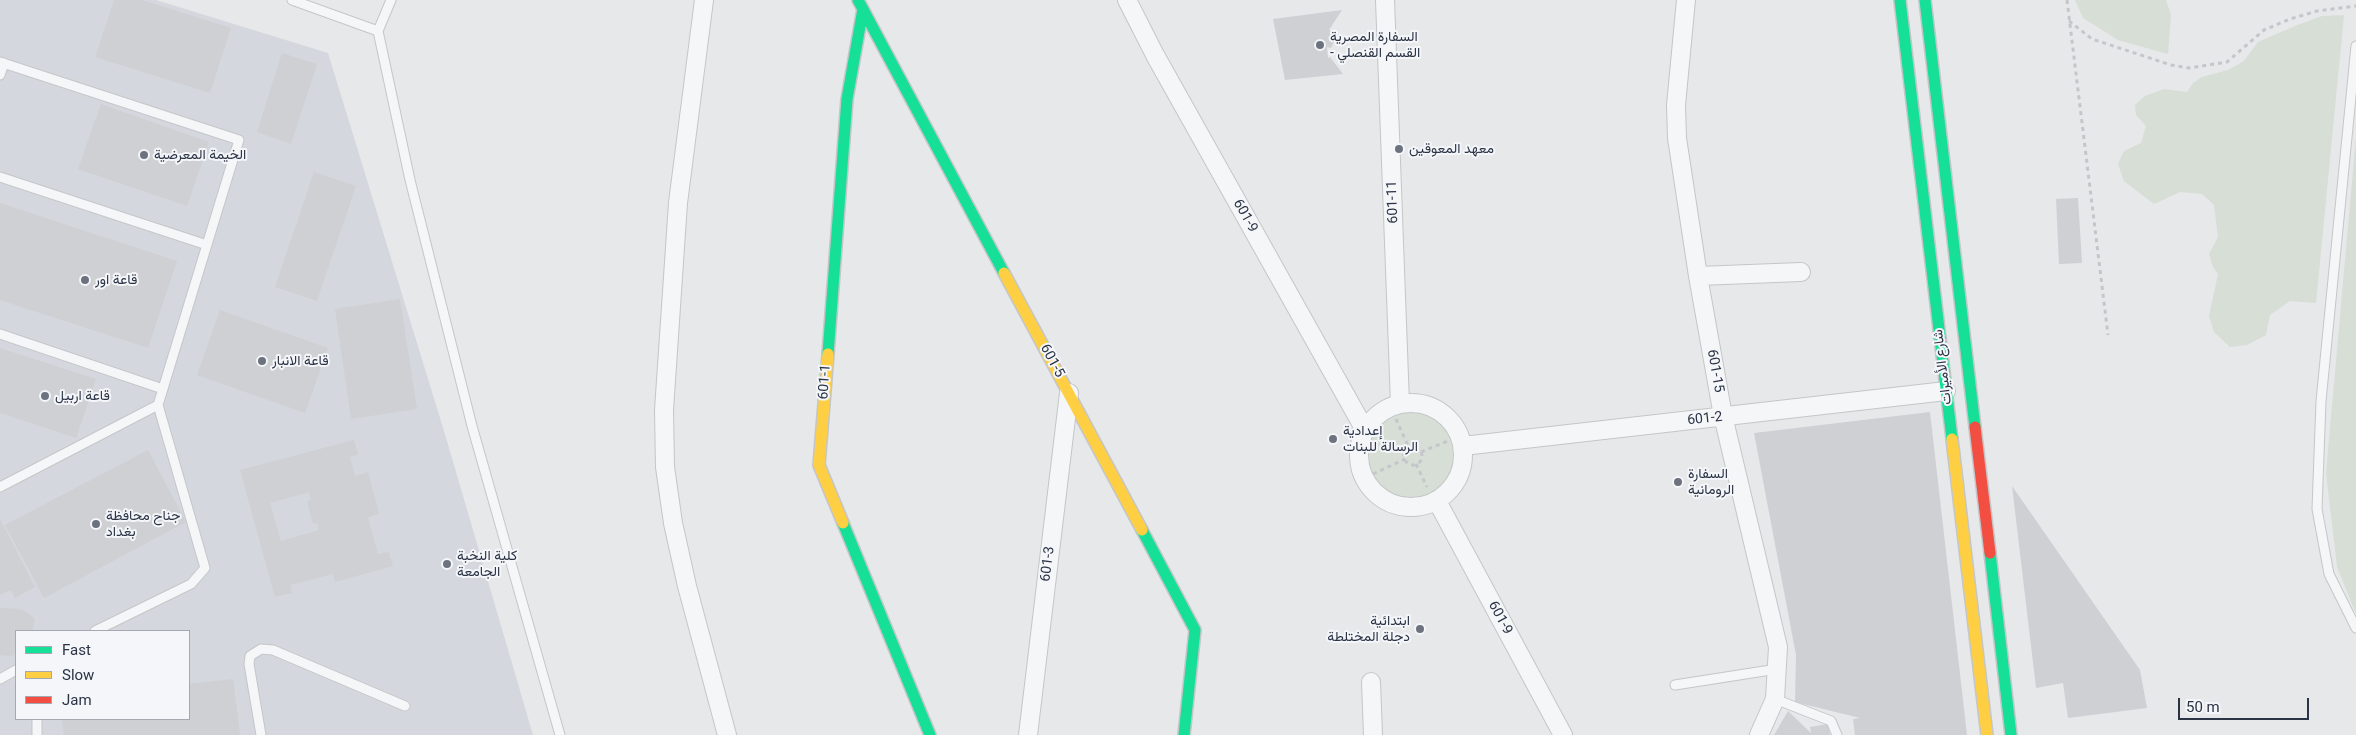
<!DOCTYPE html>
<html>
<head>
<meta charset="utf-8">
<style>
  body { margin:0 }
  #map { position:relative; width:2356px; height:735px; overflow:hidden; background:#e6e8ea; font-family:Roboto,sans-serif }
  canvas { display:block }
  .legend { position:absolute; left:15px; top:630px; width:175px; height:90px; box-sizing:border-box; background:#f4f6f9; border:1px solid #a4a8b1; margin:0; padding:6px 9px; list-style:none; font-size:15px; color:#2b3445 }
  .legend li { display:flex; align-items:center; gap:10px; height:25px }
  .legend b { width:25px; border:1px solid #a4a8b1 }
  .scale { position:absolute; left:2178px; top:698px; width:131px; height:22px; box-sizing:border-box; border:2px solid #2b3445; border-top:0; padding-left:6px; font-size:15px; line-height:18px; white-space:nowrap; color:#2b3445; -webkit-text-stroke:4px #f4f6f9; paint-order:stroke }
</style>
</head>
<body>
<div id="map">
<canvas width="2356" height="735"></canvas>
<ul class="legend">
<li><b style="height:6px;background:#16e098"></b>Fast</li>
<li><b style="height:6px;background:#ffcf43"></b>Slow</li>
<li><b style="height:6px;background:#f24e42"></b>Jam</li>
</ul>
<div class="scale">50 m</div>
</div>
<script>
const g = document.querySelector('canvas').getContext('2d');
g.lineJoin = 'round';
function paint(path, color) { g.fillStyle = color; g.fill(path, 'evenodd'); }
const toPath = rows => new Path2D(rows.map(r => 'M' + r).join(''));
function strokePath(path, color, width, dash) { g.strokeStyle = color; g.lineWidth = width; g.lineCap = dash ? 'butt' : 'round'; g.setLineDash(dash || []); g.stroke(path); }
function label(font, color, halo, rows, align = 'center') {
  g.font = font + ' Roboto,Vazirmatn,sans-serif'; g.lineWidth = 4; g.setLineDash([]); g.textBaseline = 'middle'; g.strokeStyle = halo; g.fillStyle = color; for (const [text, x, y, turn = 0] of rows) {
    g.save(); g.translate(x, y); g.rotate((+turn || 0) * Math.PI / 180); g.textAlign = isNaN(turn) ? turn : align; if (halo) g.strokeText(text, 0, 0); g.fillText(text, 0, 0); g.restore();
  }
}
const built = toPath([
  [0,0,156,0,328,53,444,431,533,735,0,735],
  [16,631,189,631,189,719,16,719]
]);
const green = toPath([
  [2075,0,2166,0,2171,15,2168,54,2118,40,2083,18],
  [2344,15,2316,303,2290,301,2270,315,2266,335,2247,345,2230,347,2214,332,2209,316,2218,274,2213,267,2209,254,2218,237,2214,205,2202,194,2180,192,2154,204,2124,181,2118,164,2124,151,2141,143,2146,126,2136,115,2135,105,2145,96,2164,89,2187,92,2193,83,2202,77,2228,70,2244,61,2258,42,2295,26,2322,16],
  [2356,137,2356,614,2337,567,2326,473],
  '1369 455a43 43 0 1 1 86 0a43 43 0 1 1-86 0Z'
]);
const building = toPath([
  [114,0,142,0,231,28,210,93,95,57],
  [1342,10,1329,30,1338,35,1331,48,1327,47,1328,58,1330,57,1343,74,1285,80,1273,19],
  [282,53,317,64,291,144,257,132],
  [101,104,209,142,187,206,78,169],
  [314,172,356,186,317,301,275,287],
  [2078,198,2082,263,2059,264,2056,199],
  [0,203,177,261,148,348,0,300],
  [400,299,417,409,351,419,335,309],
  [220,310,328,348,305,413,197,375],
  [0,348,96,379,76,438,0,413],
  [1930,412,1967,735,1855,735,1853,719,1860,718,1795,702,1796,655,1754,433],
  [354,440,358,454,350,457,355,476,368,472,379,514,368,517,378,554,389,552,393,566,335,582,333,574,290,585,292,593,275,597,240,470],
  [309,492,311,500,307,501,313,524,317,523,319,530,281,541,270,503],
  [148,450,186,522,44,598,5,525],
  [2012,486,2140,670,2147,708,2068,718,2063,683,2036,688],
  [0,519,35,587,15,598,11,590,0,595],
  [0,608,19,609,27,612,35,619,32,631,16,631,16,653,12,656,0,655],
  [233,679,240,735,64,735,62,719,189,719,189,684],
  [1788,711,1811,733,1810,727,1828,724,1830,735,1774,735]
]);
const path = toPath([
  [2067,0,2108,335],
  [2069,21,2092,39,2171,65,2189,68,2227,62,2264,30,2290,19,2317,11,2356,6],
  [1396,419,1409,448],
  '1404 456a9 9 0 1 1 18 0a9 9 0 1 1-18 0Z',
  [1421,452,1448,441],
  [1416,464,1427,487],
  [1373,474,1405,459]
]);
const lane = toPath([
  [292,0,378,31],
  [391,0,378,31,410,180,472,426,560,735],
  [2356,46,2321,401,2317,509,2329,574,2356,628],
  [0,62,239,140,158,405,205,568,191,584,95,631],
  [0,75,4,63],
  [0,177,207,245],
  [0,334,163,389],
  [0,487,158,405],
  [0,679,16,670],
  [1675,685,1777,669],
  [1775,699,1831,721,1837,735],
  [37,735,37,719],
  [261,735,249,664,250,656,261,649,273,650,405,706]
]);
const street = toPath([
  [704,0,678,203,664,410,665,467,673,523,687,586,727,735],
  [1127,0,1155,55,1365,430],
  [1385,0,1400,404],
  [1686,0,1676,105,1677,138,1698,276,1723,416,1778,647,1775,699,1759,735],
  [1698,276,1801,272],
  '1359 455a52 52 0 1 1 104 0a52 52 0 1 1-104 0Z',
  [1463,446,1946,391],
  [1437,501,1563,735],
  [1371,682,1373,735],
  [1028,735,1069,393]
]);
const fast = toPath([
  [858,0,1004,273],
  [1900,0,1952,439],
  [1925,0,1975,427],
  [828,354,847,99,863,9],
  [843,523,930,735],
  [1142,530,1195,630,1184,735],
  [1990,553,2011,735]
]);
const slow = toPath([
  [1004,273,1142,530],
  [828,354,819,465,843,523],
  [1952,439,1987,735]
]);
const jam = toPath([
  [1975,427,1990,553]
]);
const markers = [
  [1320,45,5,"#6c737f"],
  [1399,149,5,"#6c737f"],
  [144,155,5,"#6c737f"],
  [85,280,5,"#6c737f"],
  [262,361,5,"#6c737f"],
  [45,396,5,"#6c737f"],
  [1333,439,5,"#6c737f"],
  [1678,482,5,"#6c737f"],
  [96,524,5,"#6c737f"],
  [447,564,5,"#6c737f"],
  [1420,629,5,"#6c737f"]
];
const poiNames = [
  ["السفارة المصرية",1330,37],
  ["- القسم القنصلي",1330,53],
  ["معهد المعوقين",1409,149],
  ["الخيمة المعرضية",154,155],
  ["قاعة اور",95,280],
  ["قاعة الانبار",272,361],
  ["قاعة اربيل",55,396],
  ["إعدادية",1343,431],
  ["الرسالة للبنات",1343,447],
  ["السفارة",1688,474],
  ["الرومانية",1688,490],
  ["جناح محافظة",106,516],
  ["بغداد",106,532],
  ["كلية النخبة",457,556],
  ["الجامعة",457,572],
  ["ابتدائية",1410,621,"right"],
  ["دجلة المختلطة",1410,637,"right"]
];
const streetNames = [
  ["601-11",1393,202,-92],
  ["601-9",1245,216,61],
  ["601-5",1052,361,62],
  ["شارع الأميرات",1943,367,-97],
  ["601-15",1715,371,80],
  ["601-1",825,382,-86],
  ["601-2",1705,419,-6],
  ["601-3",1048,564,-83],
  ["601-9",1500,618,62]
];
paint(built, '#d4d7dd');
paint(green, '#d6ded6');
paint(building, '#ced0d3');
strokePath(lane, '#c4c6c8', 11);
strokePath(street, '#c4c6c8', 20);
strokePath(fast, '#c4c6c8', 14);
strokePath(slow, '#c4c6c8', 14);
strokePath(jam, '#c4c6c8', 14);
strokePath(path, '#c5c6ca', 3, [4, 4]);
strokePath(lane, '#f5f6f7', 9);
strokePath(street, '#f5f6f7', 18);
strokePath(fast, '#16e098', 11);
strokePath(slow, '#ffcf43', 11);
strokePath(jam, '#f24e42', 11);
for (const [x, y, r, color] of markers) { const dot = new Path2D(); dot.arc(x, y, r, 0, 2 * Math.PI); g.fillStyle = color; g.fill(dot); strokePath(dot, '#f4f6f9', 2); }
label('14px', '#2b3445', '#f4f6f9', poiNames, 'left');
label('14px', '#2b3445', '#f4f6f9', streetNames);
</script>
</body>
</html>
